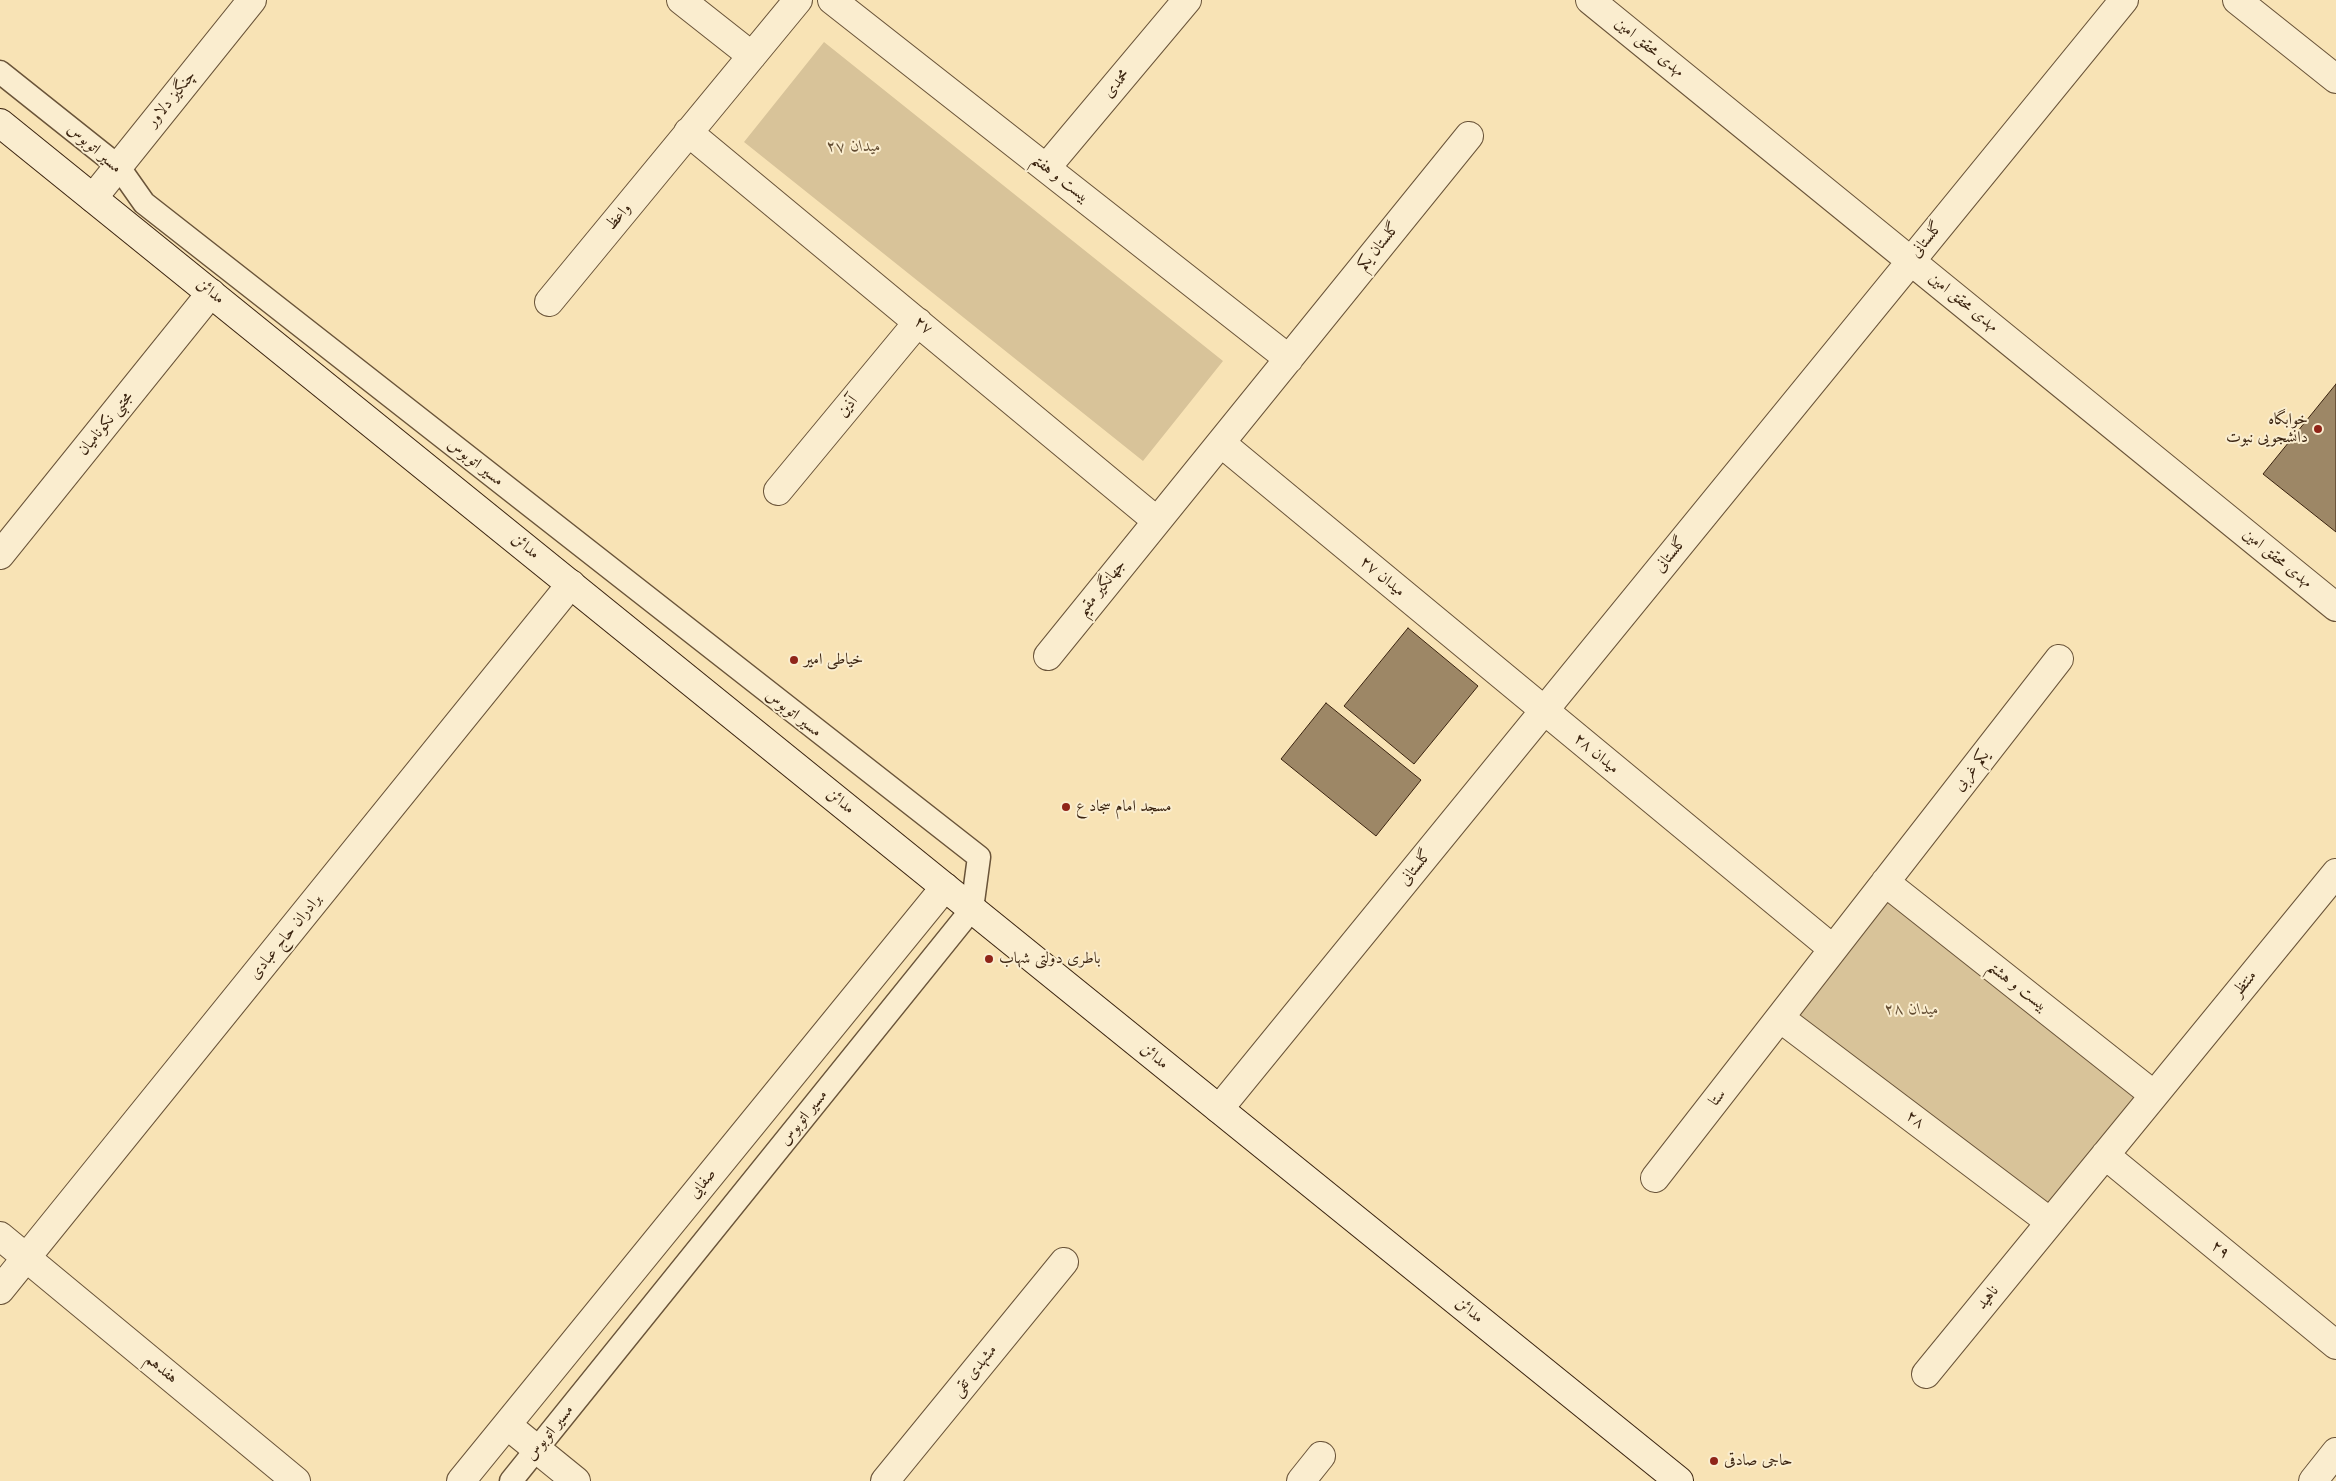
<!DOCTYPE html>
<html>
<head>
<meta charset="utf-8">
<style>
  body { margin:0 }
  canvas { display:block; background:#f8e3b5 }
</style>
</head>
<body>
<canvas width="2336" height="1481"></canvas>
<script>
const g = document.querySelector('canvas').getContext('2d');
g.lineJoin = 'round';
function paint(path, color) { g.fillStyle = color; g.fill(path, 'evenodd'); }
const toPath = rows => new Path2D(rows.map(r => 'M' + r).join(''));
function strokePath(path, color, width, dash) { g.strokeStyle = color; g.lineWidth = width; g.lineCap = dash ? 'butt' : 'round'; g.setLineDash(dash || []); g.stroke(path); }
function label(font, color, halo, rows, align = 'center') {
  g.font = font + ' Cardo,Amiri,serif'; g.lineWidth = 4; g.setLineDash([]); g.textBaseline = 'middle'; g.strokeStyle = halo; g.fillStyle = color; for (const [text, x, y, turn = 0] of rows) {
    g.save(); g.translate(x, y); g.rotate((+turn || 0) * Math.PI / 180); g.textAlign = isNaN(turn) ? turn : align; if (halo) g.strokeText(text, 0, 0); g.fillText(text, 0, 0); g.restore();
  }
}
const green = toPath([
  [824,42,1223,361,1143,461,744,142],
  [1889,895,2142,1096,2048,1210,1795,1014]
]);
const building = toPath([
  [2336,384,2336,532,2263,474,2336,384],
  [1408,628,1478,686,1414,764,1344,706,1408,628],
  [1326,703,1421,780,1376,836,1281,759,1326,703]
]);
const service = toPath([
  [0,72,118,166,144,203,979,857,972,909,511,1481]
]);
const minor = toPath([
  [681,0,752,56],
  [832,0,1289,359],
  [1590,0,2336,607],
  [2237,0,2336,79],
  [688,132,1157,521],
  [1046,168,1187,0],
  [93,198,252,0],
  [549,302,798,0],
  [1221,443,1833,949],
  [778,491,918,322],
  [0,555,211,293],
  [1048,656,1469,136],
  [1885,882,2154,1095],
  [1780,1018,2050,1222],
  [1219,1109,2124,0],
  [2105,1155,2336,1345],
  [1655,1178,2059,659],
  [0,1236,296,1481],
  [0,1290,571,584],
  [1926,1374,2336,873],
  [507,1425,576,1481],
  [461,1481,945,887],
  [885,1481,1064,1262],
  [1301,1481,1321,1456],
  [2313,1481,2336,1452]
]);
const secondary = toPath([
  [0,123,1679,1481]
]);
const markers = [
  [2318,429,5,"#8f2418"],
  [794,660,5,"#8f2418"],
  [1066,807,5,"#8f2418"],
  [989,959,5,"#8f2418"],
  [1714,1461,5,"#8f2418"]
];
const streetNames = [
  ["مهدی محقق امین",1649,48,39],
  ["محمدی",1117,84,-50],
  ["چنگیز دلاور",172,99,-51],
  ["مسیر اتوبوس",94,149,41],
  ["بیست و هفتم",1060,179,38],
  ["واعظ",619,217,-50],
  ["گلستانی",1927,240,-51],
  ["گلستان یکم",1379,247,-51],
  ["مدائن",210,292,39],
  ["مهدی محقق امین",1963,303,39],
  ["۲۷",923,326,40],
  ["آذین",848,407,-50],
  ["مجتبی نکونامیان",106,424,-51],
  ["مسیر اتوبوس",475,463,38],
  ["مدائن",525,547,39],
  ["گلستانی",1671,555,-51],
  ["مهدی محقق امین",2277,559,39],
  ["میدان ۲۷",1382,577,40],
  ["جهانگیر مقیم",1102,588,-51],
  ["مسیر اتوبوس",793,714,38],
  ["میدان ۲۸",1596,754,40],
  ["یکم غربی",1972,771,-52],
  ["مدائن",840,802,39],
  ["گلستانی",1416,868,-51],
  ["برادران حاج عبادی",286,937,-51],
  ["منتظر",2245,984,-51],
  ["بیست و هشتم",2017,987,38],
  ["مدائن",1154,1057,39],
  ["ستا",1718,1098,-52],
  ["مسیر اتوبوس",804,1118,-51],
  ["۲۸",1915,1120,37],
  ["صفایی",703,1184,-51],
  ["۲۹",2220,1250,39],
  ["ناهید",1988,1298,-51],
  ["مدائن",1469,1311,39],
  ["هفدهم",161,1369,40],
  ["مشهدی تقی",975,1371,-51],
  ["مسیر اتوبوس",550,1433,-51]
];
const parkNames = [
  ["میدان ۲۷",854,147],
  ["میدان ۲۸",1912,1010]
];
const poiNames = [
  ["خوابگاه",2308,420,"right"],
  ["دانشجویی نبوت",2308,438,"right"],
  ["خیاطی امیر",804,660],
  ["مسجد امام سجاد ع",1076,807],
  ["باطری دولتی شهاب",999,959],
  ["حاجی صادقی",1724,1461]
];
paint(green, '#d8c399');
paint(building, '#9d8766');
strokePath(building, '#3b2410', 1);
strokePath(service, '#6a5439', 25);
strokePath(minor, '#6a5439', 30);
strokePath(secondary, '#3b2410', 30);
strokePath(service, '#faedcf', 22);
strokePath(minor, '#faedcf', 28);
strokePath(secondary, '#faedcf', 28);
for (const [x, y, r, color] of markers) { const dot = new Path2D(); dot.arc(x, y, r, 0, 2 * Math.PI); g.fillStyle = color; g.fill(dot); strokePath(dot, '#faedcf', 2); }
label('16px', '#3b2410', '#faedcf', streetNames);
label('italic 16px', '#624c32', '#faedcf', parkNames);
label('16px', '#3b2410', '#faedcf', poiNames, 'left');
</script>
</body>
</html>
